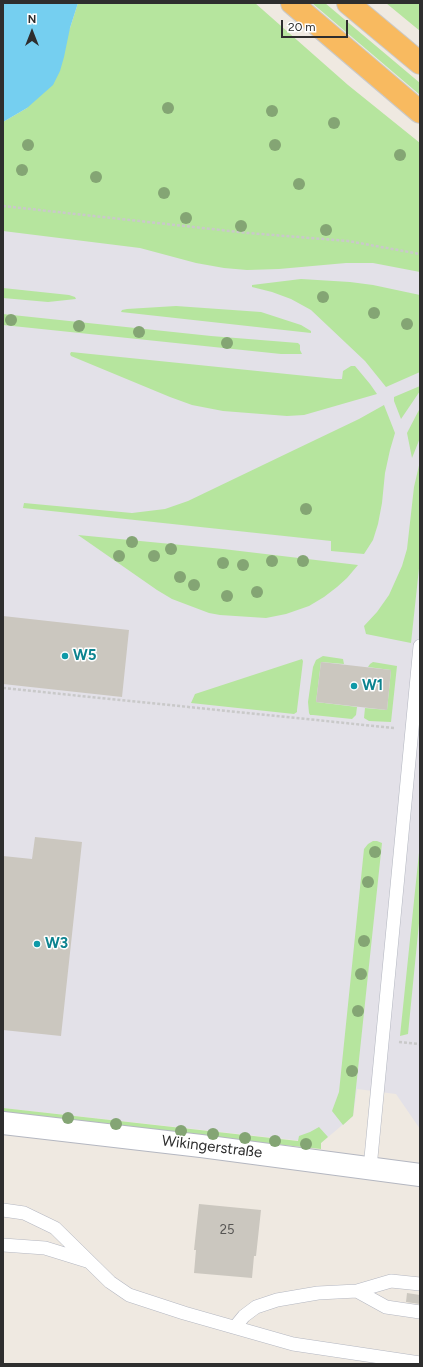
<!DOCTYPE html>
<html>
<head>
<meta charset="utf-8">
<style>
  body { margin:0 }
  #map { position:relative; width:423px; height:1367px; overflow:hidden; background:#efe9e1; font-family:Figtree,sans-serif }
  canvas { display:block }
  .frame { position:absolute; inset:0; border:4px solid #2e2e2e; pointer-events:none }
  .north { position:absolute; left:12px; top:12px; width:40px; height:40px; -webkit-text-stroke:3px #fff; paint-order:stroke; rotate:0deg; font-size:11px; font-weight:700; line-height:16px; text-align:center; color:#2e2e2e }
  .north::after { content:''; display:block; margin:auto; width:14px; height:18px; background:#2e2e2e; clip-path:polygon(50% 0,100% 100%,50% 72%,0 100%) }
  .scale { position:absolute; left:281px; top:20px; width:67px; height:18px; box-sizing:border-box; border:2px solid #2e2e2e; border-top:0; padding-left:5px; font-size:12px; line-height:14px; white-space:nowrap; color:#2e2e2e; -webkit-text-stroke:3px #fff; paint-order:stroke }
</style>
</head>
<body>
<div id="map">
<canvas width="423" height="1367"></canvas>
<div class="frame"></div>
<div class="north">N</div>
<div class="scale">20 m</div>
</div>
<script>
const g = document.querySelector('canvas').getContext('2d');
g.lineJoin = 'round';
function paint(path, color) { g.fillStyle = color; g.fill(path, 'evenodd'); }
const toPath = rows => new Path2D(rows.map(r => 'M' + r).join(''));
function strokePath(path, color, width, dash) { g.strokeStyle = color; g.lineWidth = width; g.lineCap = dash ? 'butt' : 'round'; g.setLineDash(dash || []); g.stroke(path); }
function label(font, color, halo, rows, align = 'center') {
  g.font = font + ' Figtree,sans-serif'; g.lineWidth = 3; g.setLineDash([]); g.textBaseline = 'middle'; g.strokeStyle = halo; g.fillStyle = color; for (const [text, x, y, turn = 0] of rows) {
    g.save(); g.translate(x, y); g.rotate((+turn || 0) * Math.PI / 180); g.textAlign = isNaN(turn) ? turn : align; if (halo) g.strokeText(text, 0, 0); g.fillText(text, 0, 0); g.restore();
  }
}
const industrial = toPath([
  [3,217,420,267,420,1129,396,1094,357,1089,353,1116,321,1143,3,1108]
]);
const green = toPath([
  [78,3,255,3,348,85,420,143,420,272,373,263,346,263,279,269,247,270,224,268,196,263,140,248,3,231,3,122,27,108,70,28],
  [312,3,325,3,420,83,420,95],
  [386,3,420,3,420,31],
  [301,279,350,282,373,285,420,295,420,372,386,387,365,361,311,310,291,299,272,292,252,287,252,285],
  [3,288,69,295,75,297,76,299,48,302,3,298],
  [176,306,261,312,301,325,311,331,311,333,121,312,122,310,127,309],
  [3,314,211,336,298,343,300,345,300,350,302,354,281,354,3,325],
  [71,352,336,379,342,379,343,371,351,366,355,366,370,384,377,394,304,415,287,416,223,411,192,405,170,397,71,356,70,354],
  [420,386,420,391,401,419,394,401,394,397],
  [384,405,395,433,390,450,385,473,382,503,378,524,373,540,364,554,331,551,331,541,23,508,24,503,132,513,165,509,188,501,290,452,359,419],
  [420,408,420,438,412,458,407,433],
  [420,461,420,559,411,643,366,634,364,626,377,612,389,595,402,566,407,549,414,487],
  [78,535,223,549,358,565,347,578,337,587,324,597,309,606,286,614,266,618,220,615,209,613,172,599,157,590],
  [323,656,343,659,344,664,321,662,316,702,357,707,356,715,352,719,313,715,310,715,309,713,308,702,313,667,316,660],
  [302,659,303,661,297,710,297,712,294,714,191,703,195,694],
  [373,662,397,666,391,722,369,721,364,718,365,708,387,710,391,670,368,667,370,664],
  [373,841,377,841,382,843,353,1116,343,1125,332,1111,339,1092,364,849,368,844],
  [420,843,420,913,408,1034,400,1036],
  [3,1108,298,1141,299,1136,310,1132,319,1127,328,1137,321,1143,321,1149,3,1115]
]);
const water = toPath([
  [3,3,78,3,70,28,64,57,60,71,53,85,27,108,3,122]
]);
const building = toPath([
  [3,616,129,630,122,697,3,684],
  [321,662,391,670,387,710,316,702],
  [35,837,82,842,61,1036,3,1030,3,856,32,859],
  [199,1204,261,1210,256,1256,254,1256,252,1278,194,1273,196,1250,194,1250],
  [407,1293,420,1295,420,1304,406,1302]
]);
const path = toPath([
  [3,206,248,233,348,241,420,254],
  [3,688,394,728],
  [399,1042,420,1044]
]);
const service = toPath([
  [370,1168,420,646],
  [3,1210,24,1213,55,1228,110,1282,129,1295,184,1313,293,1344,420,1363],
  [3,1245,45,1248,87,1261],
  [357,1291,386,1307,420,1312],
  [235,1327,244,1316,256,1307,277,1300,318,1293,357,1291,391,1281,420,1284]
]);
const minor = toPath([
  [3,1123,201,1146,420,1175]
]);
const trunk = toPath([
  [292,3,420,112],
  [348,3,420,63]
]);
const trees = [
  [168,108],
  [272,111],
  [334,123],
  [28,145],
  [275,145],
  [400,155],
  [22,170],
  [96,177],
  [299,184],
  [164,193],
  [186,218],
  [241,226],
  [326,230],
  [323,297],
  [374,313],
  [11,320],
  [407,324],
  [79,326],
  [139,332],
  [227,343],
  [306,509],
  [132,542],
  [171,549],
  [119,556],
  [154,556],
  [272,561],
  [303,561],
  [223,563],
  [243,565],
  [180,577],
  [194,585],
  [257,592],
  [227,596],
  [375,852],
  [368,882],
  [364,941],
  [361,974],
  [358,1011],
  [352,1071],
  [68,1118],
  [116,1124],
  [181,1131],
  [213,1134],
  [245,1138],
  [275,1141],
  [306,1144]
];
const markers = [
  [65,656,4,"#0f9aa8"],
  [354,686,4,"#0f9aa8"],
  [37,944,4,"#0f9aa8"]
];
const numberNames = [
  ["25",227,1230]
];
const cultureNames = [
  ["W5",73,656],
  ["W1",362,686],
  ["W3",45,944]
];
const streetNames = [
  ["Wikingerstraße",212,1147,7]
];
paint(industrial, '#e3e1e8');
paint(green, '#b6e59e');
paint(water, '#75cff0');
paint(building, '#cbc7bf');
strokePath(service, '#b4b7c1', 14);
strokePath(minor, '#b4b7c1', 24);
strokePath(trunk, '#c9c9c9', 24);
strokePath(path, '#c9c9c9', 2.5, [3, 2]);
strokePath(service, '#fff', 13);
strokePath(minor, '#fff', 22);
strokePath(trunk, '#f8ba60', 22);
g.fillStyle = '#84a574';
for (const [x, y] of trees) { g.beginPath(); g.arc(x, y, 6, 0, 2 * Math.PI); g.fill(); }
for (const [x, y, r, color] of markers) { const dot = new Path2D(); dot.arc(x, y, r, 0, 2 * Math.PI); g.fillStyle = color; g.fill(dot); strokePath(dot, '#fff', 1.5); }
label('13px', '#555452', null, numberNames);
label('bold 15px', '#0d838f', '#fff', cultureNames, 'left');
label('15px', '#2e2e2e', '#fff', streetNames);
</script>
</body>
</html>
